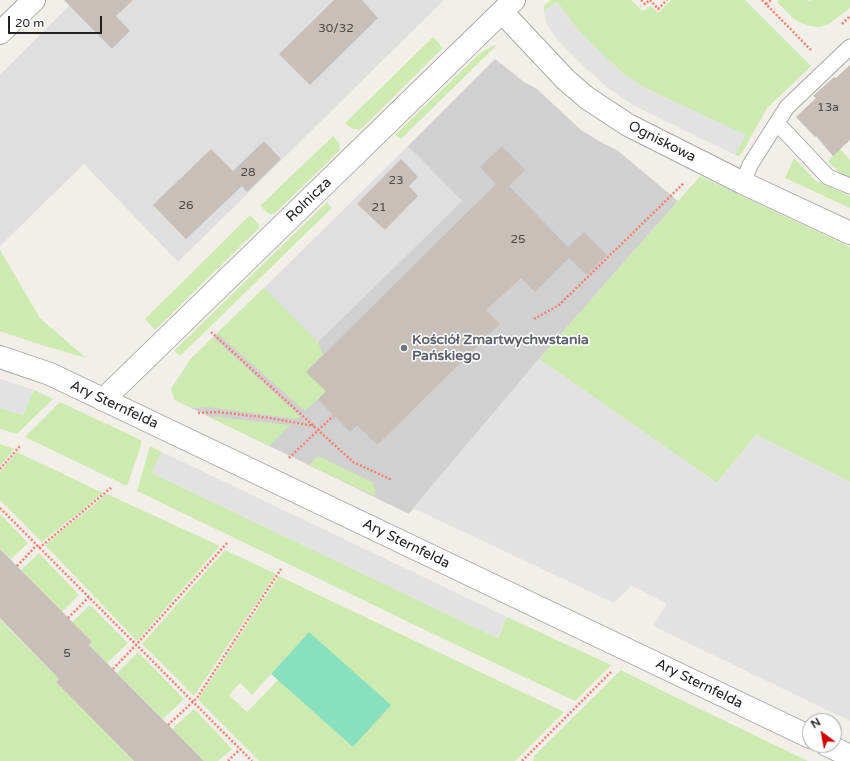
<!DOCTYPE html>
<html>
<head>
<meta charset="utf-8">
<style>
  body { margin:0 }
  #map { position:relative; width:850px; height:761px; overflow:hidden; background:#f2efe9; font-family:"Varela Round",sans-serif }
  canvas { display:block }
  .north { position:absolute; left:802px; top:713px; width:40px; height:40px; box-sizing:border-box; background:#fff; border:1px solid #a7a7a7; border-radius:50%; rotate:328deg; font-size:11px; font-weight:700; line-height:16px; text-align:center; color:#222 }
  .north::after { content:''; display:block; margin:auto; width:14px; height:18px; background:#d40000; clip-path:polygon(50% 0,100% 100%,50% 72%,0 100%) }
  .scale { position:absolute; left:8px; top:16px; width:94px; height:18px; box-sizing:border-box; border:2px solid #222; border-top:0; padding-left:5px; font-size:12px; line-height:14px; white-space:nowrap; color:#222; -webkit-text-stroke:3px #fff; paint-order:stroke }
</style>
</head>
<body>
<div id="map">
<canvas width="850" height="761"></canvas>
<div class="north">N</div>
<div class="scale">20 m</div>
</div>
<script>
const g = document.querySelector('canvas').getContext('2d');
g.lineJoin = 'round';
function paint(path, color) { g.fillStyle = color; g.fill(path, 'evenodd'); }
const toPath = rows => new Path2D(rows.map(r => 'M' + r).join(''));
function strokePath(path, color, width, dash) { g.strokeStyle = color; g.lineWidth = width; g.lineCap = dash ? 'butt' : 'round'; g.setLineDash(dash || []); g.stroke(path); }
function label(font, color, halo, rows, align = 'center') {
  g.font = font + ' "Varela Round",sans-serif'; g.lineWidth = 3; g.setLineDash([]); g.textBaseline = 'middle'; g.strokeStyle = halo; g.fillStyle = color; for (const [text, x, y, turn = 0] of rows) {
    g.save(); g.translate(x, y); g.rotate((+turn || 0) * Math.PI / 180); g.textAlign = isNaN(turn) ? turn : align; if (halo) g.strokeText(text, 0, 0); g.fillText(text, 0, 0); g.restore();
  }
}
const residential = toPath([
  [75,0,444,0,178,262,84,164,0,246,0,75],
  [408,146,462,201,318,342,264,288]
]);
const religious = toPath([
  [495,59,524,82,537,89,581,130,606,145,617,150,678,201,539,359,409,514,175,400,171,389,190,360,264,288,318,342,462,201,408,146]
]);
const grass = toPath([
  [551,0,631,0,643,11,651,6,658,13,671,0,745,0,811,66,767,108,742,153,738,156,735,155,745,135,645,88,625,75,597,49,577,29,557,2,544,11,544,6],
  [779,0,807,0,810,2,812,0,850,0,850,8,829,24,820,27,810,26,801,23,793,18,777,2],
  [433,37,443,48,360,130,353,129,345,123],
  [497,45,401,139,395,135,479,54,492,46],
  [333,136,339,143,340,150,274,214,269,214,260,206],
  [840,149,850,160,850,177,839,172,828,161],
  [794,158,816,181,850,196,850,208,785,178],
  [700,176,850,247,850,482,756,435,717,483,539,359],
  [327,202,332,208,180,356,174,351],
  [250,215,259,224,259,228,155,330,145,319],
  [0,250,40,318,86,358,48,347,0,331],
  [264,288,318,342,323,355,306,372,326,391,305,411,217,333],
  [213,337,300,416,298,419,207,407,192,408,175,400,171,389,190,360],
  [34,390,53,399,17,434,0,429,0,408,23,415],
  [60,402,141,440,141,445,127,486,25,437],
  [207,416,290,425,269,446],
  [0,444,14,449,0,466],
  [150,446,162,452,152,473,498,638,507,617,611,665,575,701,448,641,137,491],
  [17,452,103,493,42,542,0,500,0,472],
  [318,456,372,482,376,491,374,496,309,465],
  [107,494,220,546,137,641,45,545],
  [0,514,28,543,11,559,0,549],
  [225,550,276,574,194,696,142,644],
  [39,553,79,595,62,612,21,570],
  [279,576,564,712,515,761,259,761,198,700],
  [309,632,353,747,278,680,247,712,229,695,240,683,252,695],
  [90,605,128,643,107,663,89,645,92,642,72,622],
  [0,619,59,679,56,682,134,761,0,761],
  [138,652,184,699,163,719,117,673],
  [621,670,671,695,808,761,533,761,534,756],
  [194,709,232,749,218,761,204,761,172,729]
]);
const pitch = toPath([
  [309,632,391,705,353,747,271,674]
]);
const parking = toPath([
  [557,2,577,29,597,49,625,75,645,88,746,135,735,155,633,105,610,90,578,61,555,37,546,22,544,11],
  [539,359,717,483,756,435,850,482,850,721,653,626,667,604,632,586,614,603,413,508],
  [0,379,34,390,23,415,0,408],
  [162,452,507,617,497,638,152,473]
]);
const building = toPath([
  [64,0,133,0,116,16,130,31,112,49],
  [334,0,362,0,378,18,310,85,279,54],
  [850,65,850,140,833,156,816,136,815,137,796,117,816,98,813,96,834,77,836,78],
  [264,141,281,159,247,192,242,186,186,239,153,205,211,149,233,171],
  [502,146,525,170,509,186,568,247,584,232,607,255,587,275,569,258,535,292,521,278,486,310,500,324,377,445,357,425,350,432,318,400,326,391,306,372,496,184,480,167],
  [401,159,418,177,409,186,418,196,385,230,357,204],
  [0,549,92,642,89,645,204,761,134,761,56,682,59,679,0,618]
]);
const path = toPath([
  [641,0,645,4,650,0,658,9,667,0],
  [762,0,812,51],
  [766,4,771,0],
  [842,24,850,16],
  [534,319,559,305,684,183],
  [211,332,353,462,392,480],
  [198,413,218,412,270,418,314,426],
  [289,458,333,416],
  [0,469,21,445],
  [0,508,252,761],
  [39,548,112,487],
  [17,566,37,545],
  [68,618,89,597],
  [113,669,136,645,227,543],
  [168,725,197,698,281,569],
  [228,761,240,749],
  [522,761,611,672]
]);
const lane = toPath([
  [777,123,828,177,850,186],
  [743,183,750,165,787,107,850,47]
]);
const street = toPath([
  [502,12,566,80,587,98,628,125,743,183,850,233],
  [0,33,34,0],
  [0,357,50,374,810,737],
  [103,400,514,0],
  [827,745,850,756]
]);
const markers = [
  [404,348,4,"#6b7280"]
];
const numberNames = [
  ["30/32",336,29],
  ["13a",828,108],
  ["28",248,173],
  ["23",396,181],
  ["26",186,206],
  ["21",379,208],
  ["25",518,240],
  ["5",67,654]
];
const streetNames = [
  ["Ogniskowa",662,142,27],
  ["Rolnicza",309,200,-44],
  ["Ary Sternfelda",114,405,25],
  ["Ary Sternfelda",406,544,26],
  ["Ary Sternfelda",699,684,26]
];
const worshipNames = [
  ["Kościół Zmartwychwstania",412,340],
  ["Pańskiego",412,356]
];
paint(residential, '#e0dfdf');
paint(religious, '#d0d0d0');
paint(grass, '#cdebb0');
paint(pitch, '#88e0be');
paint(parking, '#e2e2e2');
paint(building, '#c7bfb8');
strokePath(lane, '#a9a9a9', 17);
strokePath(street, '#a9a9a9', 24);
strokePath(path, '#fa8072', 2.5, [2, 2]);
strokePath(lane, '#fff', 15);
strokePath(street, '#fff', 22);
for (const [x, y, r, color] of markers) { const dot = new Path2D(); dot.arc(x, y, r, 0, 2 * Math.PI); g.fillStyle = color; g.fill(dot); strokePath(dot, '#fff', 1.5); }
label('12px', '#4b4948', null, numberNames);
label('14px', '#222', '#fff', streetNames);
label('bold 14px', '#5b616d', '#fff', worshipNames, 'left');
</script>
</body>
</html>
